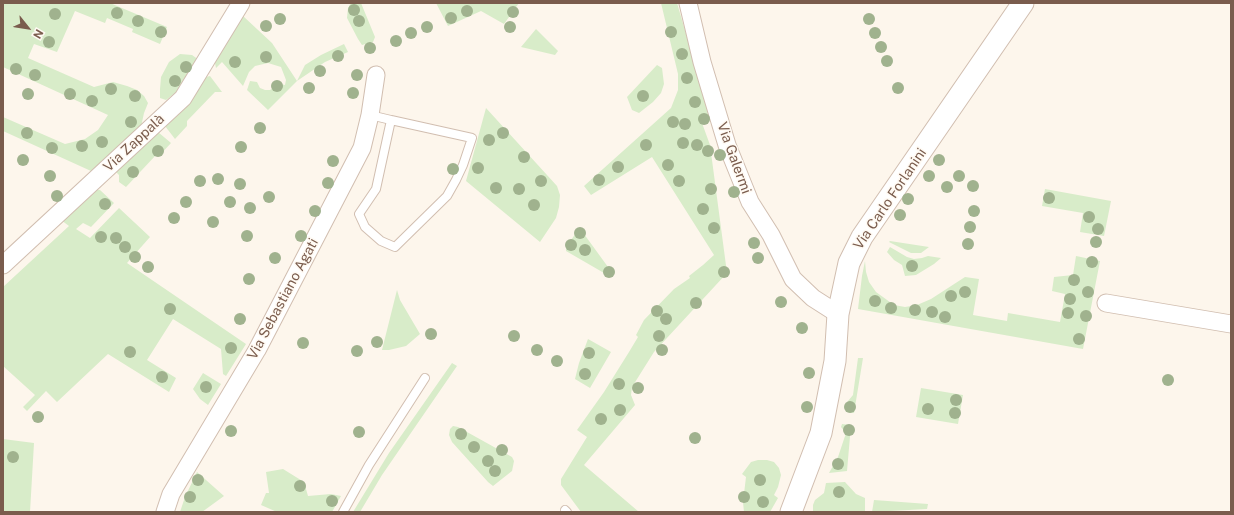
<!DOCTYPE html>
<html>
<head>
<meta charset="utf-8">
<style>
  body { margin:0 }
  #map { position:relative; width:1234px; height:515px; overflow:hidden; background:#fdf6ec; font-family:"Public Sans",sans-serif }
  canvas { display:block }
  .frame { position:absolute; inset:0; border:4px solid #7a5c4d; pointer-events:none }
  .north { position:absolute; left:8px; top:8px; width:40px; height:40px; -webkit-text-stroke:3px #fffaf3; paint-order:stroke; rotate:120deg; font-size:11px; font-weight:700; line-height:16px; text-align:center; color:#7a5c4d }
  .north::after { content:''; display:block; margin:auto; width:14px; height:18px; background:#7a5c4d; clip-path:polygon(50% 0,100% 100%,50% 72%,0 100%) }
</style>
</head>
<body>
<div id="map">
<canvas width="1234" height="515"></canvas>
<div class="frame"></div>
<div class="north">N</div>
</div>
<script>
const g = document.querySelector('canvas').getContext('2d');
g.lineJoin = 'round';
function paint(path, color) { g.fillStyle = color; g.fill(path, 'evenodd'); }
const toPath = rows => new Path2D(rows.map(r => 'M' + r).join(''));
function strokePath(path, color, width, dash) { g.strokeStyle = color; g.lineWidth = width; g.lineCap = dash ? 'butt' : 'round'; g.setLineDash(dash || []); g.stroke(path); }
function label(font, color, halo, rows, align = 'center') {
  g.font = font + ' "Public Sans",sans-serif'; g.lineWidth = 3; g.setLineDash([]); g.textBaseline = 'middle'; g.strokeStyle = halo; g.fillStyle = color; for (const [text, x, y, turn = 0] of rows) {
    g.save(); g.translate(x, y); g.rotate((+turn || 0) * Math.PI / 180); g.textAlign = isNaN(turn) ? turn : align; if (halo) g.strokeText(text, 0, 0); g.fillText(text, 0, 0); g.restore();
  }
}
const green = toPath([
  [3,3,110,3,167,27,160,44,132,32,133,29,107,18,105,23,75,11,57,52,34,44,28,58,94,87,113,82,127,86,137,90,144,96,148,103,144,113,141,127,91,171,3,131,3,117,65,144,85,139,98,130,108,115,3,67],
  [351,3,361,3,375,37,373,42,362,45,358,39,347,18,348,8],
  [436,3,519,3,504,24,481,11,448,26],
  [661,3,677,3,711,119,702,123,710,145,727,273,654,352,632,387,631,395,635,405,584,465,639,512,581,512,561,485,561,479,587,437,577,430,604,392,629,352,638,337,636,335,644,320,674,289,690,278,689,276,703,265,714,255,652,157,591,195,584,186,671,108,678,90,678,74],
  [243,16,272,43,297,81,305,65,321,55,344,44,348,52,325,62,297,81,268,110,247,90,250,81,257,82,260,88,265,90,270,90,274,87,275,83,285,85,286,80,281,67,268,63,255,66,249,72,243,86,222,62,216,68,214,58],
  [536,29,558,51,555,55,521,47],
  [180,54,192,55,199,60,184,86,166,100,160,98,160,89,161,77,169,62],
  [657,65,662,68,664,84,661,93,653,102,639,113,632,110,627,97],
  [210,76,222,92,215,92,187,121,187,126,175,139,165,126,202,78],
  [486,108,557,186,560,195,559,207,556,218,540,242,466,181],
  [158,132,171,143,160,155,156,155,126,187,119,182,119,175,114,170],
  [94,189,100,190,114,203,91,227,83,223,76,229,90,238,119,208,150,237,127,263,246,344,226,376,223,374,221,349,173,319,147,360,176,378,169,392,108,354,57,402,46,391,27,411,23,407,35,395,3,366,3,287,69,226,61,220],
  [1045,189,1111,201,1104,236,1080,232,1083,213,1042,206],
  [576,233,584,234,608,267,604,273,566,251,566,247],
  [890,241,929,247,921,253,911,253,889,242],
  [890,247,907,257,914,259,922,258,928,256,941,258,934,264,916,275,905,276,902,265,894,260,887,252],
  [1076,256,1100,261,1083,349,858,309,862,276,865,261,866,272,869,282,876,292,894,305,905,307,917,305,931,299,965,277,979,279,973,315,1007,321,1008,313,1060,322,1065,294,1052,291,1054,277,1073,275],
  [397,290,400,300,420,334,406,346,389,350,382,350],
  [588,339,611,352,590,388,575,379,579,363],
  [858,358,863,358,854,413,847,412,848,401,853,395],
  [452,363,457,366,382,475,360,512,353,512,389,453],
  [203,373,221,384,208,405,200,399,193,389],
  [921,388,963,395,958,424,916,417],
  [842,424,851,425,847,471,829,473,838,457,846,433,841,427],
  [453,426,458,427,512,457,514,461,512,471,493,486,488,482,452,442,449,435,450,429],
  [3,439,34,443,30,512,3,512],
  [758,460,767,460,774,462,779,468,781,475,778,487,774,495,778,498,770,512,744,512,743,502,746,477,742,474,751,462],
  [283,469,304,482,308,496,331,494,341,496,332,512,277,512,261,505,266,493,269,493,266,472],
  [197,472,224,496,202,512,180,512,185,497],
  [845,482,856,494,865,498,865,512,813,512,813,505,815,500,824,493,826,483],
  [874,500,928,504,927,509,872,512]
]);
const service = toPath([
  [370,115,391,120,376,189,359,214,365,227,381,241,395,247,447,196,456,180,463,165,472,138,391,120],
  [565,510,567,512],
  [343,512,369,465,425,378]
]);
const minor = toPath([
  [688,3,702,62,727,145,750,202,771,235,793,279,813,298,838,314],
  [3,265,183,98,241,3],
  [1106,303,1231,324],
  [165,512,171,494,257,350,362,148,370,115,376,75]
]);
const tertiary = toPath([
  [791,512,821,433,835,361,838,314,849,263,862,237,1023,3]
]);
const trees = [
  [354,10],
  [467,11],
  [513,12],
  [117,13],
  [55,14],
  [451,18],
  [280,19],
  [869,19],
  [138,21],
  [359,21],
  [266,26],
  [427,27],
  [510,27],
  [161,32],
  [671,32],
  [411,33],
  [875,33],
  [396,41],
  [49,42],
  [881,47],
  [370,48],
  [682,54],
  [338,56],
  [266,57],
  [887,61],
  [235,62],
  [186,67],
  [16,69],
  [320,71],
  [35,75],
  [357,75],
  [687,78],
  [175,81],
  [277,86],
  [309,88],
  [898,88],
  [111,89],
  [353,93],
  [28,94],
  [70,94],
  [135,96],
  [643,96],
  [92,101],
  [695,102],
  [704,119],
  [131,122],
  [673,122],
  [685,124],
  [260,128],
  [27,133],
  [503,133],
  [489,140],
  [102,142],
  [683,143],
  [646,145],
  [697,145],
  [82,146],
  [241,147],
  [52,148],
  [158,151],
  [708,151],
  [720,155],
  [524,157],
  [23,160],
  [939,160],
  [333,161],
  [668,165],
  [618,167],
  [478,168],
  [453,169],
  [133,172],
  [50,176],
  [929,176],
  [959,176],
  [218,179],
  [599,180],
  [200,181],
  [541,181],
  [679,181],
  [328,183],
  [240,184],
  [973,186],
  [947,187],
  [496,188],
  [519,189],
  [711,189],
  [734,192],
  [57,196],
  [269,197],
  [1049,198],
  [908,199],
  [186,202],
  [230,202],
  [105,204],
  [534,205],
  [250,208],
  [703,209],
  [315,211],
  [974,211],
  [900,215],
  [1089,217],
  [174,218],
  [213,222],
  [970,227],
  [714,228],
  [1098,229],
  [580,233],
  [247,236],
  [301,236],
  [101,237],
  [116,238],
  [1096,242],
  [754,243],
  [968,244],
  [571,245],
  [125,247],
  [585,250],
  [135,257],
  [275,258],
  [758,258],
  [1092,262],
  [912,266],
  [148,267],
  [609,272],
  [724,272],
  [249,279],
  [1074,280],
  [965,292],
  [1088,292],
  [951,296],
  [1070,299],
  [875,301],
  [781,302],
  [696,303],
  [891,308],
  [170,309],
  [915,310],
  [657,311],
  [932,312],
  [1068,313],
  [1086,316],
  [945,317],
  [240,319],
  [666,319],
  [802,328],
  [431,334],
  [514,336],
  [659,336],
  [1079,339],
  [377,342],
  [303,343],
  [231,348],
  [537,350],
  [662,350],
  [357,351],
  [130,352],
  [589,353],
  [557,361],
  [809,373],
  [585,374],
  [162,377],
  [1168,380],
  [619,384],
  [206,387],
  [638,388],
  [956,400],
  [807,407],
  [850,407],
  [928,409],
  [620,410],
  [955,413],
  [38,417],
  [601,419],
  [849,430],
  [231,431],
  [359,432],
  [461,434],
  [695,438],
  [474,447],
  [502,450],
  [13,457],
  [488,461],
  [838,464],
  [495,471],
  [198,480],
  [760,480],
  [300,486],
  [839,492],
  [190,497],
  [744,497],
  [332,501],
  [763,502]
];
const streetNames = [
  ["Via Zappalà",134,143,-43],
  ["Via Galermi",734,158,70],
  ["Via Carlo Forlanini",890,199,-56],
  ["Via Sebastiano Agati",283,299,-62]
];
paint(green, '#d8ecc9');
strokePath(service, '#d1beb0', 10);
strokePath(minor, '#d1beb0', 19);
strokePath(tertiary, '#d1beb0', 23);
strokePath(service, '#fff', 8);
strokePath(minor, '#fff', 17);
strokePath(tertiary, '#fff', 21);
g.fillStyle = '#a0b28e';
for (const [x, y] of trees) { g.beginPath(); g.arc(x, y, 6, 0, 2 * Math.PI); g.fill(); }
label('14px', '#7a5c4d', '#fffaf3', streetNames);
</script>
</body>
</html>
